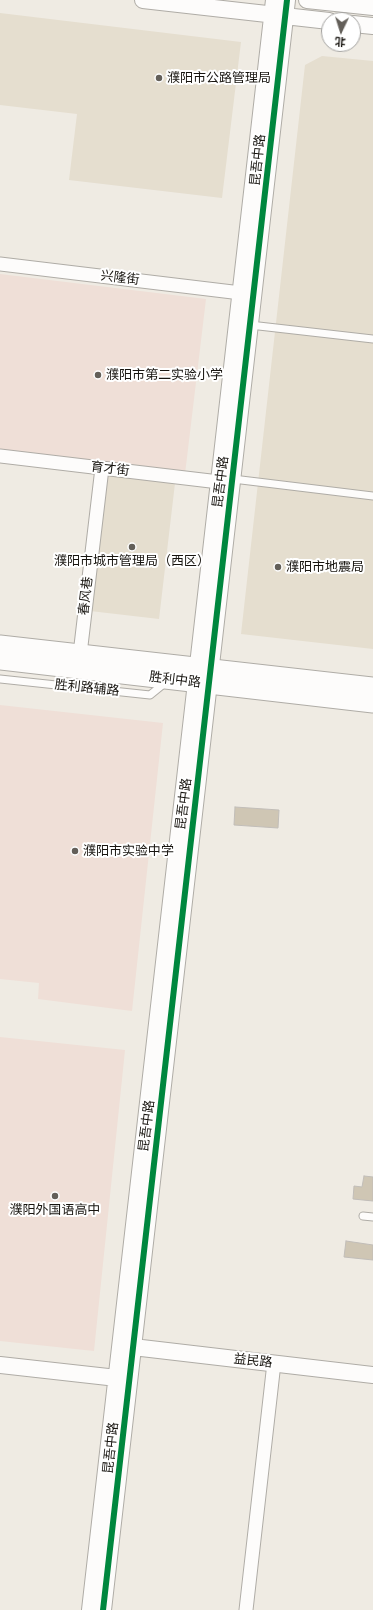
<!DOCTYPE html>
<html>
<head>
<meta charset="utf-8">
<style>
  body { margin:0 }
  #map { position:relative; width:373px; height:1610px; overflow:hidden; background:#efebe3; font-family:Literata,"Noto Sans SC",serif }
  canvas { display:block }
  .north { position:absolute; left:321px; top:12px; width:40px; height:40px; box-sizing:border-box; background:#fff; border:1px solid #a2a19f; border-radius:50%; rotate:184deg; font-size:11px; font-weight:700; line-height:16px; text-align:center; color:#17140f }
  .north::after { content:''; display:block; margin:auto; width:14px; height:18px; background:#635f59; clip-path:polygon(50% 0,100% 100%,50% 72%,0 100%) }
</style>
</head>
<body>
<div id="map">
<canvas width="373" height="1610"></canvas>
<div class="north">北</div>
</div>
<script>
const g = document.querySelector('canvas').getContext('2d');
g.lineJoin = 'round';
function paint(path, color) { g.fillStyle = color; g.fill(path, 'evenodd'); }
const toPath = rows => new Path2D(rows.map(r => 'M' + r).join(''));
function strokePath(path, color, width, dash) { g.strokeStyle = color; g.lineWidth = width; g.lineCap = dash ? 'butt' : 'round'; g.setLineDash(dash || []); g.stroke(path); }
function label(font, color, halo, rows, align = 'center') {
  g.font = font + ' Literata,"Noto Sans SC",serif'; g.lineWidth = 4; g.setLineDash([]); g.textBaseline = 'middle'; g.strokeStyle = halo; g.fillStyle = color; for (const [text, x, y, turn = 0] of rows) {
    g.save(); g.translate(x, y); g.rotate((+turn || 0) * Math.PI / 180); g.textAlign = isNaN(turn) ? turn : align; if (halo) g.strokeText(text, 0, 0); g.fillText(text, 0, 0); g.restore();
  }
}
const built = toPath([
  [0,13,241,42,222,198,69,180,77,114,0,105],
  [322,56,373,61,373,649,241,634,305,65],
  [105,475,175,483,159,619,90,611]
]);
const education = toPath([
  [0,274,206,299,185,474,0,452],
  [0,705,163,723,132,1011,38,999,39,983,0,979],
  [0,1037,125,1050,94,1351,0,1341]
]);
const building = toPath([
  [235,807,279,810,278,828,234,825,235,807],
  [364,1176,373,1177,373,1201,353,1199,354,1186,362,1187,364,1176],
  [346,1241,373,1245,373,1260,344,1257,346,1241]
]);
const service = toPath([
  [250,325,373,339],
  [233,479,373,496],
  [0,679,150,695,166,682],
  [363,1216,373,1217]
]);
const minor = toPath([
  [0,264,241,293],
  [0,456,219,482],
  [80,654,102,468],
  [246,1610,274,1363]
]);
const tertiary = toPath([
  [143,0,329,21],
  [307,0,373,7],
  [353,24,373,26],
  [133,1347,373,1375],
  [0,1365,117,1378],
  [90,1610,274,0],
  [103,1610,287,0]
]);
const secondary = toPath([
  [0,645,373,687],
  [0,660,373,703]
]);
const cycleway = toPath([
  [103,1610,287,0]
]);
const markers = [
  [159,78,4,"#635f59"],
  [98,375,4,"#635f59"],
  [132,547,4,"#635f59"],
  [278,567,4,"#635f59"],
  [75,851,4,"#635f59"],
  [55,1196,4,"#635f59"]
];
const poiNames = [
  ["濮阳市公路管理局",167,78],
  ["濮阳市第二实验小学",106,375],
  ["濮阳市城市管理局（西区）",132,561,"center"],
  ["濮阳市地震局",286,567],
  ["濮阳市实验中学",83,851],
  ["濮阳外国语高中",55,1210,"center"]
];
const streetNames = [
  ["昆吾中路",258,160,-84],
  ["兴隆街",120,278,7],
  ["育才街",110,469,7],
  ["昆吾中路",221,482,-83],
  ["春风巷",86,596,-83],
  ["胜利中路",175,680,7],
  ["胜利路辅路",87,688,6],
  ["昆吾中路",184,804,-83],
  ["昆吾中路",147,1126,-83],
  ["益民路",253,1361,6],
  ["昆吾中路",111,1448,-84]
];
paint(built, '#e5decf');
paint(education, '#efdfd7');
paint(building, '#cfc6b4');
strokePath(building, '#c1bdb8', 1);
strokePath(service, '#afaca6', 9);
strokePath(minor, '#afaca6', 15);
strokePath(tertiary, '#afaca6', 18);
strokePath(secondary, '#afaca6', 21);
strokePath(service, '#fdfcfb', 7);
strokePath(minor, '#fdfcfb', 13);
strokePath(tertiary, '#fdfcfb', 16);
strokePath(secondary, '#fdfcfb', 19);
strokePath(cycleway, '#00873e', 6);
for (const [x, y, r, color] of markers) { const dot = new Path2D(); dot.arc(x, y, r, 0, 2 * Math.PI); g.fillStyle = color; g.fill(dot); strokePath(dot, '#fff', 1.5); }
label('13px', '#17140f', '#fff', poiNames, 'left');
label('13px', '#17140f', '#fff', streetNames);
</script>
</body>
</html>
